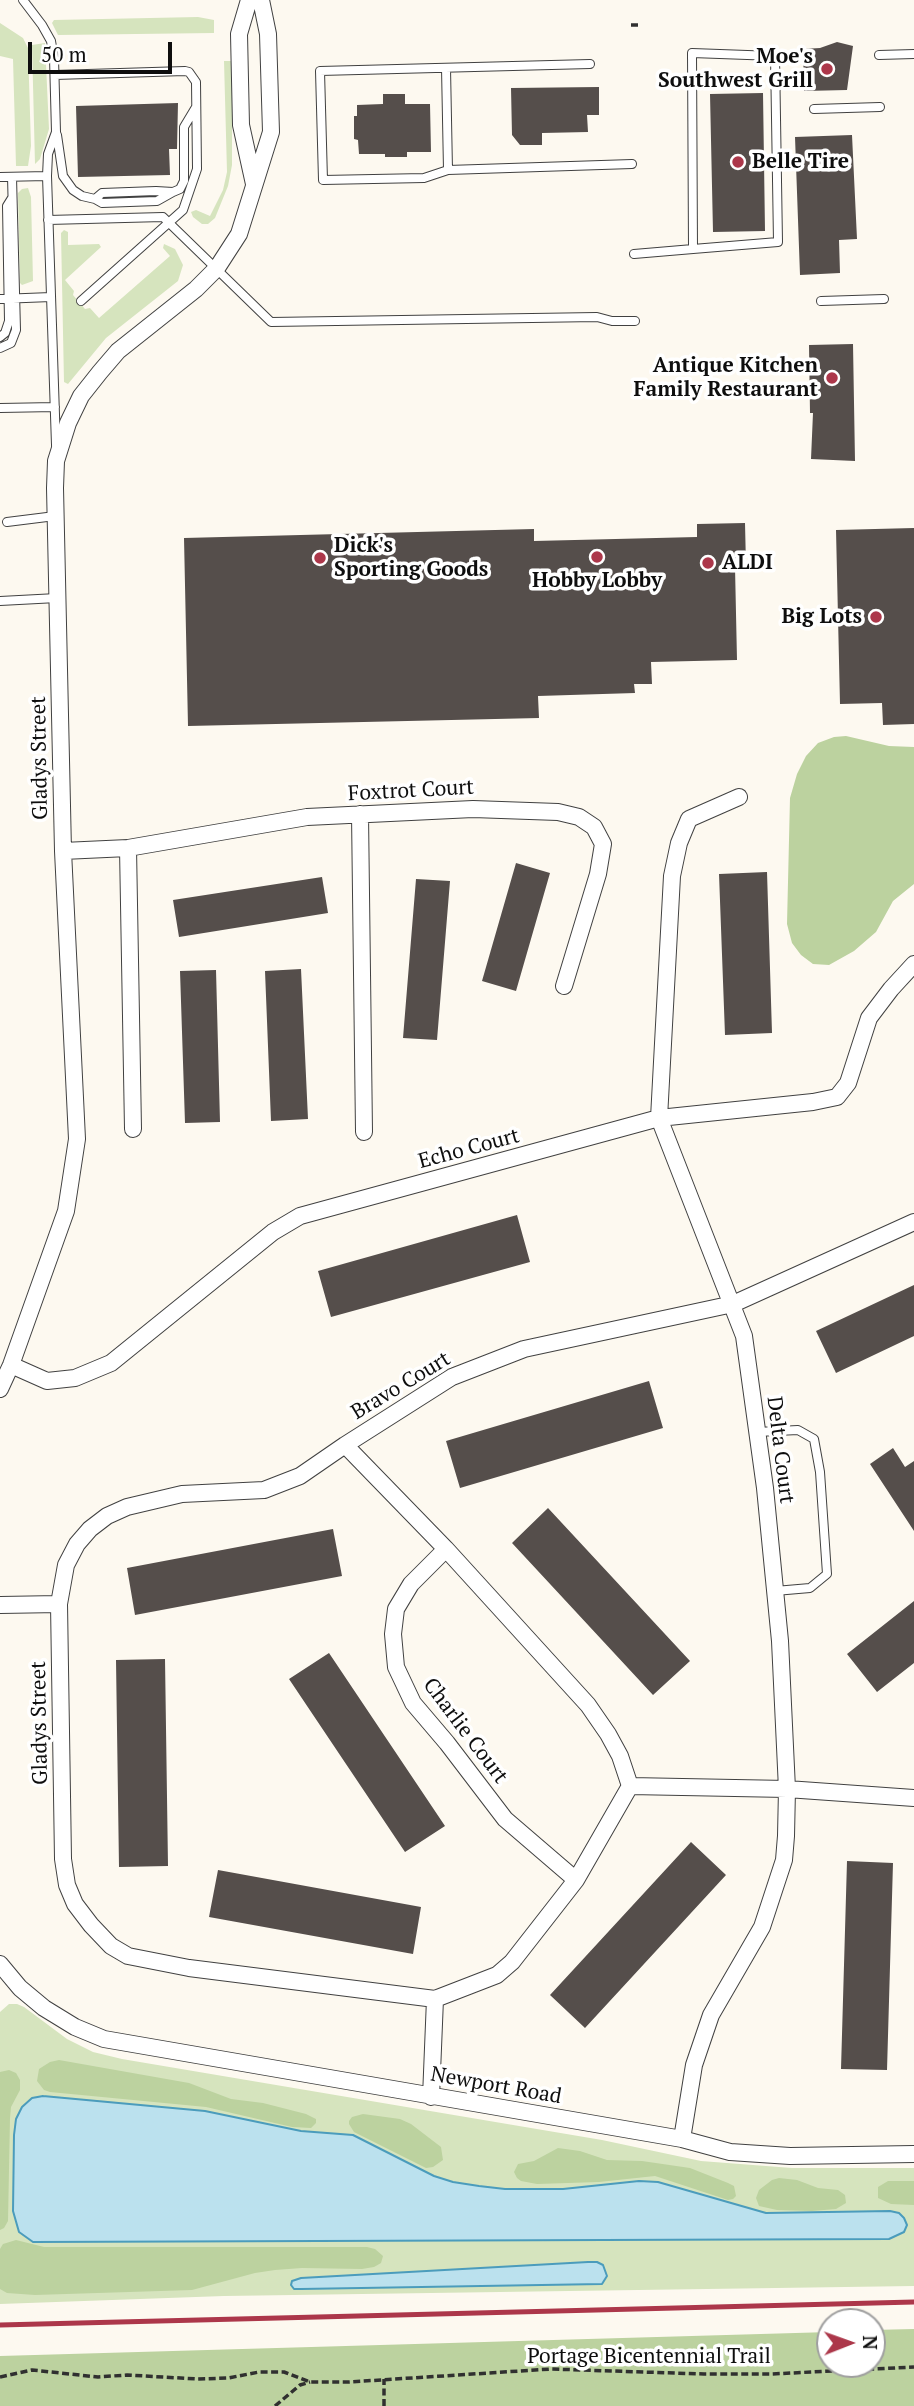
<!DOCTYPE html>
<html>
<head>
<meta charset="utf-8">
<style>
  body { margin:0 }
  #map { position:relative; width:914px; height:2406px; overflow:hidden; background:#fdf9f0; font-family:"PT Serif",serif }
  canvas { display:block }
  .north { position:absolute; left:816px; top:2308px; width:70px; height:70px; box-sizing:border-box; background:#fff; border:2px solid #9f9f9f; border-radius:50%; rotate:89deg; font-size:19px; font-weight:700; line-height:28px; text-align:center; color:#0e0e0e }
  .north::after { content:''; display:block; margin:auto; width:24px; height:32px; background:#ac374a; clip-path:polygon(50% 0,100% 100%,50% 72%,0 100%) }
  .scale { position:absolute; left:28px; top:42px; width:144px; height:32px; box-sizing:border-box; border:4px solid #0e0e0e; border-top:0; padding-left:9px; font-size:21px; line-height:24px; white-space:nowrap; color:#0e0e0e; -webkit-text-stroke:5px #fff; paint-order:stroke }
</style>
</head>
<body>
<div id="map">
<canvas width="914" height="2406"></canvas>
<div class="north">N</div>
<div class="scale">50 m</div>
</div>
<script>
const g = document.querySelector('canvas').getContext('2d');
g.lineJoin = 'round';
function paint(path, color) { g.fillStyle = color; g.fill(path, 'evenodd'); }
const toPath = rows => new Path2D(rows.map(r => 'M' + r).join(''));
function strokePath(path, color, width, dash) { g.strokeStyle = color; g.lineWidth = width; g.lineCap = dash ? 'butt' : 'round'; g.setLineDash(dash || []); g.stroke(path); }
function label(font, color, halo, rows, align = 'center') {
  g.font = font + ' "PT Serif",serif'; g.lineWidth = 7; g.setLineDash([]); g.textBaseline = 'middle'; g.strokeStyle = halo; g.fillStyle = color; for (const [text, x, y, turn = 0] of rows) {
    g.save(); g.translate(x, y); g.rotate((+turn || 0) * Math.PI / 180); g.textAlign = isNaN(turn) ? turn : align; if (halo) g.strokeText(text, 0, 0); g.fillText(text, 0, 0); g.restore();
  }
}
const green = toPath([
  [198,17,214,20,214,33,58,35,52,23,54,20],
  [0,23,23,38,28,48,31,146,28,166,16,166,13,59,0,56],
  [45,43,49,129,40,159,35,164,32,45],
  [224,61,232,61,232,165,228,186,215,218,208,224,202,224,193,217,191,212,196,210,210,216,223,190,227,172],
  [28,188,31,197,33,281,22,285,20,283,18,193,22,189],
  [64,230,68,232,68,245,99,244,101,247,65,280,74,291,73,295,85,309,90,308,99,318,170,256,163,248,164,244,175,249,183,265,178,281,106,338,68,384,64,382,61,233],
  [9,2004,17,2004,24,2007,67,2039,93,2052,122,2059,602,2140,701,2161,792,2168,914,2168,914,2286,224,2296,0,2304,0,2012]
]);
const forest = toPath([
  [846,736,889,746,914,747,914,884,893,901,876,932,854,951,829,965,813,964,801,955,792,943,787,924,790,798,797,774,806,756,818,743,834,737],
  [59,2060,189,2083,231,2099,263,2103,306,2114,316,2119,316,2123,311,2128,292,2127,206,2107,50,2092,44,2090,37,2081,39,2069,50,2062],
  [9,2070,16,2073,20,2080,20,2090,11,2107,10,2118,8,2221,4,2228,0,2230,0,2072],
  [363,2114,400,2119,411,2124,441,2147,443,2160,433,2167,426,2168,354,2132,349,2124,349,2121,352,2117],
  [558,2148,580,2151,607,2160,642,2161,690,2168,728,2183,734,2186,736,2196,733,2199,728,2200,655,2176,599,2182,537,2184,521,2181,517,2178,514,2172,518,2164,534,2161],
  [779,2178,797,2180,818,2188,838,2190,845,2195,846,2203,836,2209,812,2211,777,2210,759,2206,756,2198,759,2190,772,2180],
  [888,2181,914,2181,914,2205,891,2204,878,2198,878,2187],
  [16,2240,44,2247,367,2247,375,2249,383,2256,381,2263,374,2267,362,2269,302,2268,275,2270,255,2273,192,2290,35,2295,7,2293,0,2289,0,2249,3,2244],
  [914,2329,914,2406,0,2406,0,2356,830,2332,830,2364,872,2364,872,2330]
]);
const water = toPath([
  [43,2096,205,2111,301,2131,353,2135,434,2176,453,2182,479,2186,505,2189,563,2189,639,2181,658,2182,766,2213,890,2211,899,2213,904,2218,907,2225,904,2232,889,2239,33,2242,19,2232,13,2211,14,2135,16,2119,22,2107,32,2098,43,2096],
  [588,2262,597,2262,603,2265,607,2276,602,2284,301,2289,294,2289,291,2285,292,2281,301,2278,588,2262]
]);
const building = toPath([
  [837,42,853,46,847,90,804,91,803,49,820,48],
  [599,87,599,115,587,115,588,132,542,133,542,145,520,145,512,135,511,88],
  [763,93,765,231,713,232,710,94],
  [383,94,405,94,405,104,430,104,431,152,407,152,407,157,385,157,385,154,359,154,358,140,354,139,354,116,357,116,357,105,383,104],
  [178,103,177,149,169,149,170,175,78,177,76,106],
  [852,135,857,239,839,240,840,273,800,275,795,137],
  [853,344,855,461,811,459,813,413,810,413,809,345],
  [745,523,746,566,735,567,737,660,651,662,652,684,634,684,635,693,538,696,539,718,188,726,184,538,534,529,534,541,697,537,697,524],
  [914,528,914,724,883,725,882,703,840,704,836,530],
  [516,863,550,873,516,991,482,981],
  [767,872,772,1033,725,1035,719,874],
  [322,877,328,913,179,937,173,900],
  [416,879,450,881,437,1040,403,1038],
  [301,969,308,1119,271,1121,265,971],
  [216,970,220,1122,185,1123,180,971],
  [517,1215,530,1262,331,1317,318,1271],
  [914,1285,914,1336,836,1373,816,1331],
  [649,1381,663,1428,460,1488,446,1441],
  [893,1448,905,1467,914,1461,914,1531,870,1464],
  [548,1508,690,1661,653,1695,512,1543],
  [333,1529,342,1576,135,1615,127,1568],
  [914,1601,914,1663,877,1692,847,1654],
  [329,1653,445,1826,405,1852,289,1679],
  [165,1659,168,1866,119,1867,116,1660],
  [691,1842,726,1875,585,2028,550,1995],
  [847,1861,893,1863,887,2070,841,2069],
  [218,1870,421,1907,413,1954,209,1917]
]);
const path = toPath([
  [631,25,641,25],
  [0,2377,32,2370,98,2377,127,2375,198,2379,228,2378,259,2372,284,2372,310,2382,349,2382,551,2369,704,2374,771,2374,914,2367],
  [275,2406,300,2385,310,2382],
  [384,2406,384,2379]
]);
const lane = toPath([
  [23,0,42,25,51,41,54,58,56,132,48,154,47,176,56,445],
  [879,55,914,54],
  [590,64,320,71,323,180,424,178,448,170,632,164],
  [446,68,448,170],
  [55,75,185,71,189,72,196,82,197,169,183,210,81,301],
  [814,109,880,107],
  [57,135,63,176,73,190,82,196,95,199,102,193,156,191,173,192,180,189,184,181,184,127,196,107],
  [0,177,47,176],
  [95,199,102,203,157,201,173,192],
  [48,220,163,217,271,322,597,317,612,321,635,321],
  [634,254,693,249,778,242,775,56,692,53,693,249],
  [0,299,51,297],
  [821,301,884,299],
  [0,337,5,333,9,321,7,206,12,198],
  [0,348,11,343,16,330,12,177],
  [0,408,55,407],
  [7,522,55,516],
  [0,601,57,598],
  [757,1432,798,1430,814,1439,820,1472,827,1574,810,1588,775,1591]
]);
const street = toPath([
  [249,0,239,34,241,125,254,184],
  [360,814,364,1132],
  [128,848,133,1129],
  [63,851,128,848,307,817,473,809,558,812,579,817,594,827,603,844,598,874,564,986],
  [11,1365,47,1381,75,1378,111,1363,273,1232,300,1216,659,1118,813,1102,837,1097,848,1083,869,1018,891,989,914,964],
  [0,1389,11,1365,66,1211,77,1139,63,851,55,488,56,461,68,423,81,396,100,372,118,351,196,289,217,268,239,234,271,132,268,34,261,0],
  [345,1445,446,1549,588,1705,608,1734,620,1756,630,1786,576,1880,512,1962,497,1975,435,1999,189,1968,128,1956,111,1946,91,1925,75,1904,67,1885,63,1859,59,1604,66,1565,77,1544,90,1529,107,1516,127,1507,182,1494,264,1490,300,1476,345,1445,452,1377,524,1349,733,1304,914,1222],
  [446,1549,411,1584,396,1609,393,1634,396,1667,413,1703,447,1743,505,1819,576,1880],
  [0,1605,59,1604],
  [630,1786,787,1789,914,1798],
  [0,1964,20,1988,44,2008,75,2027,104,2039,682,2139,730,2152,790,2156,914,2154],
  [431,2097,435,1999],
  [682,2139,694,2065,711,2015,762,1927,784,1860,786,1836,787,1789,780,1641,765,1488,744,1336,659,1118,672,876,679,843,689,819,739,797]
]);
const rail = toPath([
  [0,2325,914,2302]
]);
const markers = [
  [827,69,7,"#ac374a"],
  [738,162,7,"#ac374a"],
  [832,378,7,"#ac374a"],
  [597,557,7,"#ac374a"],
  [320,558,7,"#ac374a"],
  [708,563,7,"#ac374a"],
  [876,617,7,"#ac374a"]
];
const poiNames = [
  ["Moe's",813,57],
  ["Southwest Grill",813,81],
  ["Belle Tire",752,162,"left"],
  ["Antique Kitchen",818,366],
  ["Family Restaurant",818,390],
  ["Dick's",334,546,"left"],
  ["Sporting Goods",334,570,"left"],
  ["ALDI",722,563,"left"],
  ["Hobby Lobby",597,581,"center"],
  ["Big Lots",862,617]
];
const streetNames = [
  ["Gladys Street",40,758,-91],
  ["Foxtrot Court",411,791,-3],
  ["Echo Court",469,1149,-15],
  ["Bravo Court",401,1386,-31],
  ["Delta Court",780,1450,83],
  ["Gladys Street",40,1723,-91],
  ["Charlie Court",465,1731,53],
  ["Newport Road",496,2086,10],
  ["Portage Bicentennial Trail",649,2357]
];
paint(green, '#d6e4be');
paint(forest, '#bcd29f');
paint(water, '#bbe1ee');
strokePath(water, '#4b9cbc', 2);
paint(building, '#554e4b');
strokePath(lane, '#414141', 10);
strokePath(street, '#414141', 18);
strokePath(path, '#303030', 3.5, [7, 3.5]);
strokePath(lane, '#fff', 8);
strokePath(street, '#fff', 16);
strokePath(rail, '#ac374a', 5);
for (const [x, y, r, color] of markers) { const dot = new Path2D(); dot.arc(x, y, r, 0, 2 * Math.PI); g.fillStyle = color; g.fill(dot); strokePath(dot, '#fff', 2.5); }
label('bold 21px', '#0e0e0e', '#fff', poiNames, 'right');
label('21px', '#0e0e0e', '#fff', streetNames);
</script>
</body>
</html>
